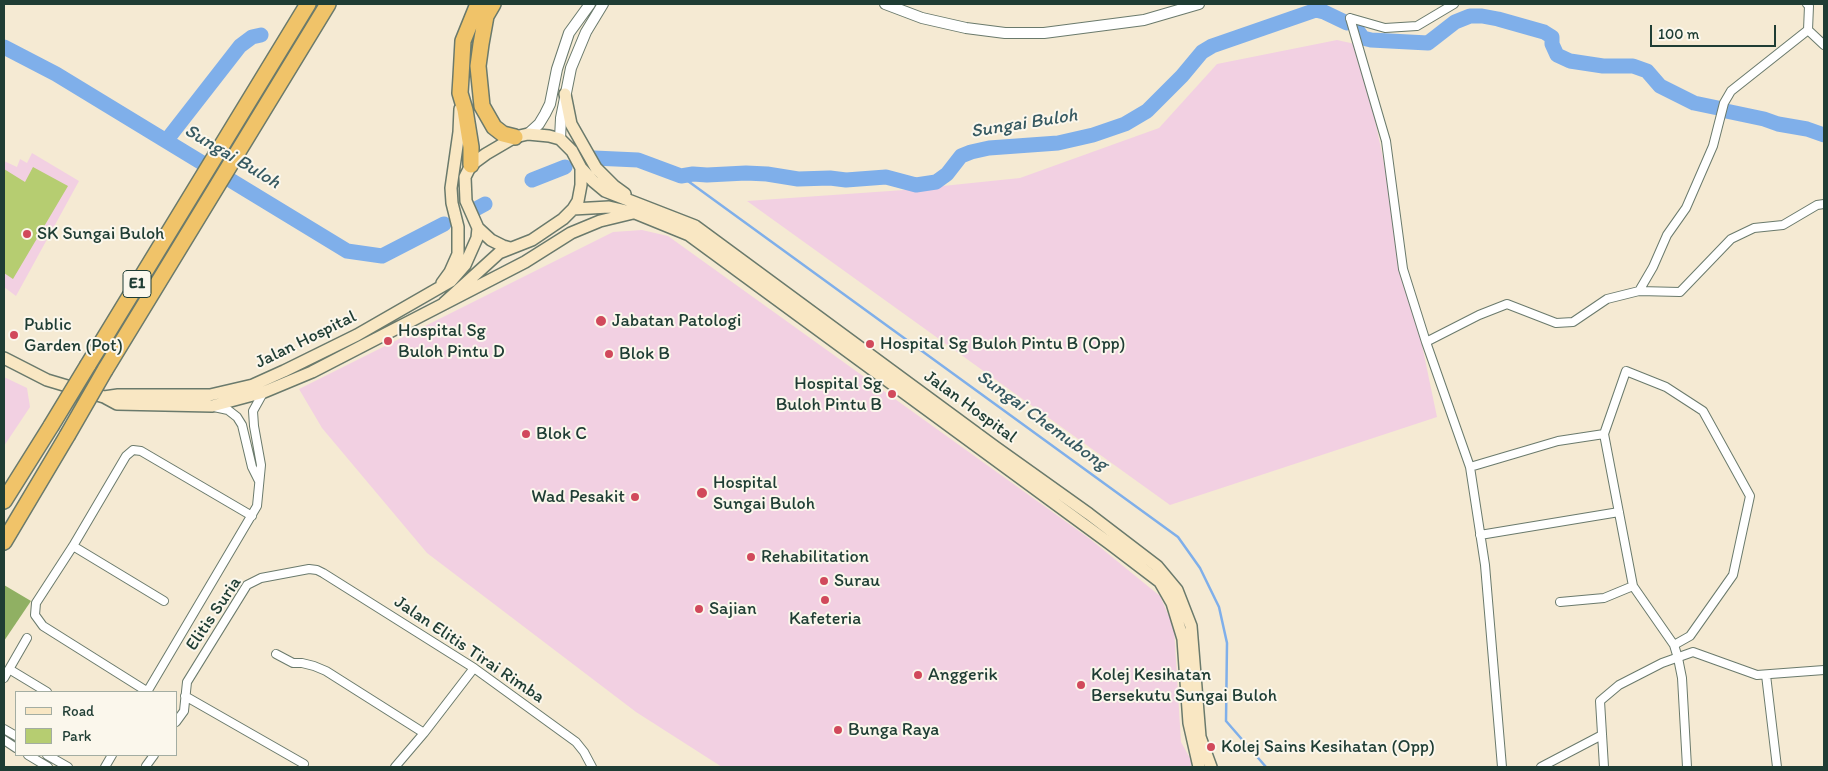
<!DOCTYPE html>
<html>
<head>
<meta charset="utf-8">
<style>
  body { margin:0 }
  #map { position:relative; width:1828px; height:771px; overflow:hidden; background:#f5ead3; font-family:Itim,sans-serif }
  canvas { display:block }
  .frame { position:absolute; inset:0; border:5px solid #1f3d34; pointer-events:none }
  .legend { position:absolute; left:15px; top:691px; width:162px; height:65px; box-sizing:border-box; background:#fbf7ec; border:1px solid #a3ada2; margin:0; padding:6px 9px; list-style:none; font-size:15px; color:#1f3d34 }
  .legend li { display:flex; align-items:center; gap:10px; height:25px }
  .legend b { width:25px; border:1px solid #a3ada2 }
  .scale { position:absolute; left:1650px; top:25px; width:126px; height:22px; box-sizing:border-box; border:2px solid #1f3d34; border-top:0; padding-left:6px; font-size:15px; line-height:18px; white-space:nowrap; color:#1f3d34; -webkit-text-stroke:4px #fbf7ec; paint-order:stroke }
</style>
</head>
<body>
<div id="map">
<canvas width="1828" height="771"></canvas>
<div class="frame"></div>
<ul class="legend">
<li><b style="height:6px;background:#f9e7c3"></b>Road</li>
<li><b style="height:14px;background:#b6cd71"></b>Park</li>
</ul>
<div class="scale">100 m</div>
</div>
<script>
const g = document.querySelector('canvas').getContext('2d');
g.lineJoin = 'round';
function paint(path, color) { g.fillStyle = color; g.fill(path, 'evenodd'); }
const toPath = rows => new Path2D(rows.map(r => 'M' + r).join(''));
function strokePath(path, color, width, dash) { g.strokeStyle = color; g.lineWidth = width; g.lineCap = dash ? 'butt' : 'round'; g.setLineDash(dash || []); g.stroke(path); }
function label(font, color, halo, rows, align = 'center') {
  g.font = font + ' Itim,sans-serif'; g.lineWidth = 4; g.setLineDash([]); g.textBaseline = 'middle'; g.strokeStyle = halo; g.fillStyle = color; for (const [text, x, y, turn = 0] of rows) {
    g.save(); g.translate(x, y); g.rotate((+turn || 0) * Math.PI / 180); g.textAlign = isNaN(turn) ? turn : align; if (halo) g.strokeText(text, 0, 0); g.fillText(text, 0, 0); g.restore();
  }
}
const built = toPath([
  [1337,40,1355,44,1369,91,1437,417,1170,505,747,201,904,190,1020,178,1159,128,1217,64],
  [32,153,79,181,16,296,4,287,4,161,17,167,20,159,27,163],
  [642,230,668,236,1090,539,1160,596,1174,628,1181,742,1191,760,1191,767,722,767,636,712,427,553,322,428,299,389,613,232],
  [4,377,27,388,30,407,4,446]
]);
const green = toPath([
  [33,167,68,186,13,279,4,273,4,169,25,182]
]);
const forest = toPath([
  [4,585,31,601,4,641]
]);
const stream = toPath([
  [681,176,1178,537,1200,568,1219,607,1227,643,1226,721,1266,767]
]);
const river = toPath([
  [1358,31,1363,38,1371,40,1428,43,1455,22,1470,16,1482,16,1498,19,1544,32,1552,37,1552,44,1557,55,1570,61,1603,66,1633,66,1647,71,1660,86,1694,103,1718,108],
  [4,47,56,74,347,251,382,256,444,224],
  [1726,111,1764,119,1778,124,1807,129,1824,135],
  [166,141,240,46,252,37,261,35],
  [594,158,638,160,681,176,693,174,707,175,746,173,767,174,798,179,830,178,846,180,886,177,916,185,936,182,947,174,961,156,971,152,989,148,1058,143,1093,135,1125,124,1147,111,1182,76,1202,52,1212,46,1316,10,1324,12,1347,23],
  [532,180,565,167],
  [472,211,485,204]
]);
const minor = toPath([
  [1350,18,1386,141,1403,269,1426,342,1470,467,1485,565,1502,767],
  [1350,18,1385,28,1417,26,1454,4],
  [1808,30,1824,45],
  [1639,291,1653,267,1667,235,1686,208,1713,146,1724,103,1731,91,1808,30,1809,6,1807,4],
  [1426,342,1479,315,1507,304,1556,323,1573,322,1607,299,1639,291,1680,292,1731,239,1754,228,1783,225,1817,205,1824,204],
  [214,407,228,410,237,417,242,425,252,467,259,481],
  [1470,467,1558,441,1604,434],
  [1480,535,1619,512],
  [73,546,164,601],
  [1560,602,1604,598,1633,586],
  [1674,645,1690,636,1733,575,1750,496,1703,411,1666,387,1626,371,1604,434,1633,586,1674,645,1678,658,1682,678,1687,767],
  [276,654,293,663,302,663,314,666,326,671,424,733],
  [9,669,47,692],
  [1766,675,1777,767],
  [4,678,27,638],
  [147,692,257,506,261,465,254,426,253,411,263,393],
  [148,692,43,626,35,615,36,603,73,546,126,456,133,450,141,451,252,516],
  [185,696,304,764],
  [176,722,184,711,187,682,247,585,261,578,309,569,317,570,323,573,474,668,576,742,584,752,592,767],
  [4,729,16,736],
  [4,740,16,748],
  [28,755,48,767],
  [47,755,68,767],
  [146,766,154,755],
  [105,767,112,755],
  [395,767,424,733,474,668],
  [1541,767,1602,735],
  [1604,767,1600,701,1619,685,1662,663,1693,652,1757,675,1824,670]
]);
const tertiary = toPath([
  [885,4,922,18,966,28,1005,33,1044,33,1144,20,1199,4],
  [528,134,539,124,545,114,550,104,557,69,569,33,590,4],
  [560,139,561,118,571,68,586,32,603,4]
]);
const secondary = toPath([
  [565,94,571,124,596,168,614,186,625,194],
  [581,168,593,181,605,191,695,226,995,447,1089,514,1157,566,1177,590,1191,626,1200,737,1211,767],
  [510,248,503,246,491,240,478,228,466,201,465,177,471,165,486,154,515,137,528,134,549,136,560,139,572,151,581,168,581,185,578,201,573,209],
  [442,283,450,272,458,254,458,227,452,203,451,188,459,132,460,109],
  [444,303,499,253,532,240,563,219,573,209,609,207,635,213,689,235,1109,543,1160,582,1172,603,1183,639,1189,723,1199,767],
  [4,358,47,380,104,397,117,404,212,406,264,392,312,372,525,262,571,233,600,221,633,213],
  [104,397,118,395,210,395,253,385,284,371,357,335,451,281,465,265,477,238,478,228]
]);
const motorway = toPath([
  [493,4,486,16,481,44,478,66,482,106,494,127,503,134,515,137],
  [471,165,471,147,465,110,460,93,461,77,463,41,478,4],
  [88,365,308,4],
  [105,370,328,4],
  [4,501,51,426],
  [4,542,67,436]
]);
const motorwayBridge = toPath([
  [51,426,88,365],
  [67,436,105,370]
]);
const markers = [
  [27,234,5,"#d1495b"],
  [601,321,6,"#d1495b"],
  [14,335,5,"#d1495b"],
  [388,341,5,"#d1495b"],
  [870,344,5,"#d1495b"],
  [609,354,5,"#d1495b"],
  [892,394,5,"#d1495b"],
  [526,434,5,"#d1495b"],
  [702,493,6,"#d1495b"],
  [635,497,5,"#d1495b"],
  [751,557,5,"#d1495b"],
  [824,581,5,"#d1495b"],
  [825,600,5,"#d1495b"],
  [699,609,5,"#d1495b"],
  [918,675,5,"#d1495b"],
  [1081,685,5,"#d1495b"],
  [838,730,5,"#d1495b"],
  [1211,747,5,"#d1495b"]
];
const shields = [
  [137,284,28]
];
const shieldNames = [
  ["E1",137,284]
];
const poiNames = [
  ["SK Sungai Buloh",37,234],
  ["Jabatan Patologi",612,321],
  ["Public",24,325],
  ["Garden (Pot)",24,346],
  ["Hospital Sg",398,331],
  ["Buloh Pintu D",398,352],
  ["Hospital Sg Buloh Pintu B (Opp)",880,344],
  ["Blok B",619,354],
  ["Hospital Sg",882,384,"right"],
  ["Buloh Pintu B",882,405,"right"],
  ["Blok C",536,434],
  ["Hospital",713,483],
  ["Sungai Buloh",713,504],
  ["Wad Pesakit",625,497,"right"],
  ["Rehabilitation",761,557],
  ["Surau",834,581],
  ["Sajian",709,609],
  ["Kafeteria",825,619,"center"],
  ["Anggerik",928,675],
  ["Kolej Kesihatan",1091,675],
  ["Bersekutu Sungai Buloh",1091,696],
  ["Bunga Raya",848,730],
  ["Kolej Sains Kesihatan (Opp)",1221,747]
];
const streetNames = [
  ["Jalan Hospital",306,340,-26],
  ["Jalan Hospital",970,407,36],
  ["Elitis Suria",214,614,-56],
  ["Jalan Elitis Tirai Rimba",469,650,34]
];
const waterNames = [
  ["Sungai Buloh",1024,124,-9],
  ["Sungai Buloh",232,157,31],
  ["Sungai Chemubong",1042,421,36]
];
paint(built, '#f2d0e2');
paint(green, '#b6cd71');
paint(forest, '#90b063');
strokePath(stream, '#7fafea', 2.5);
strokePath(river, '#7fafea', 15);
strokePath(minor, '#6a7a6c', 10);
strokePath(tertiary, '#6a7a6c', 12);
strokePath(secondary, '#6a7a6c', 14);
strokePath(motorway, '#6a7a6c', 18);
strokePath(minor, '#fff', 8);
strokePath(tertiary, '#fff', 10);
strokePath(secondary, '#f9e7c3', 11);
strokePath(motorway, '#f0c369', 15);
strokePath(motorwayBridge, '#6a7a6c', 18, []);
strokePath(motorwayBridge, '#f0c369', 15);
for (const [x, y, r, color] of markers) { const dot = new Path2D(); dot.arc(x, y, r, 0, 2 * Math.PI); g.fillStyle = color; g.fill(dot); strokePath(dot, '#fbf7ec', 2); }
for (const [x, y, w] of shields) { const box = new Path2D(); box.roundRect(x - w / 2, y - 13.5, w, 27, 4); g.fillStyle = '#fbf7ec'; g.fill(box); strokePath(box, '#1f3d34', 1); }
label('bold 16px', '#1f3d34', null, shieldNames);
label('18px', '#1f3d34', '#fbf7ec', poiNames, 'left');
label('18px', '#1f3d34', '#fbf7ec', streetNames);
label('italic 19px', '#375a62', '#fbf7ec', waterNames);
</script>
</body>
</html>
